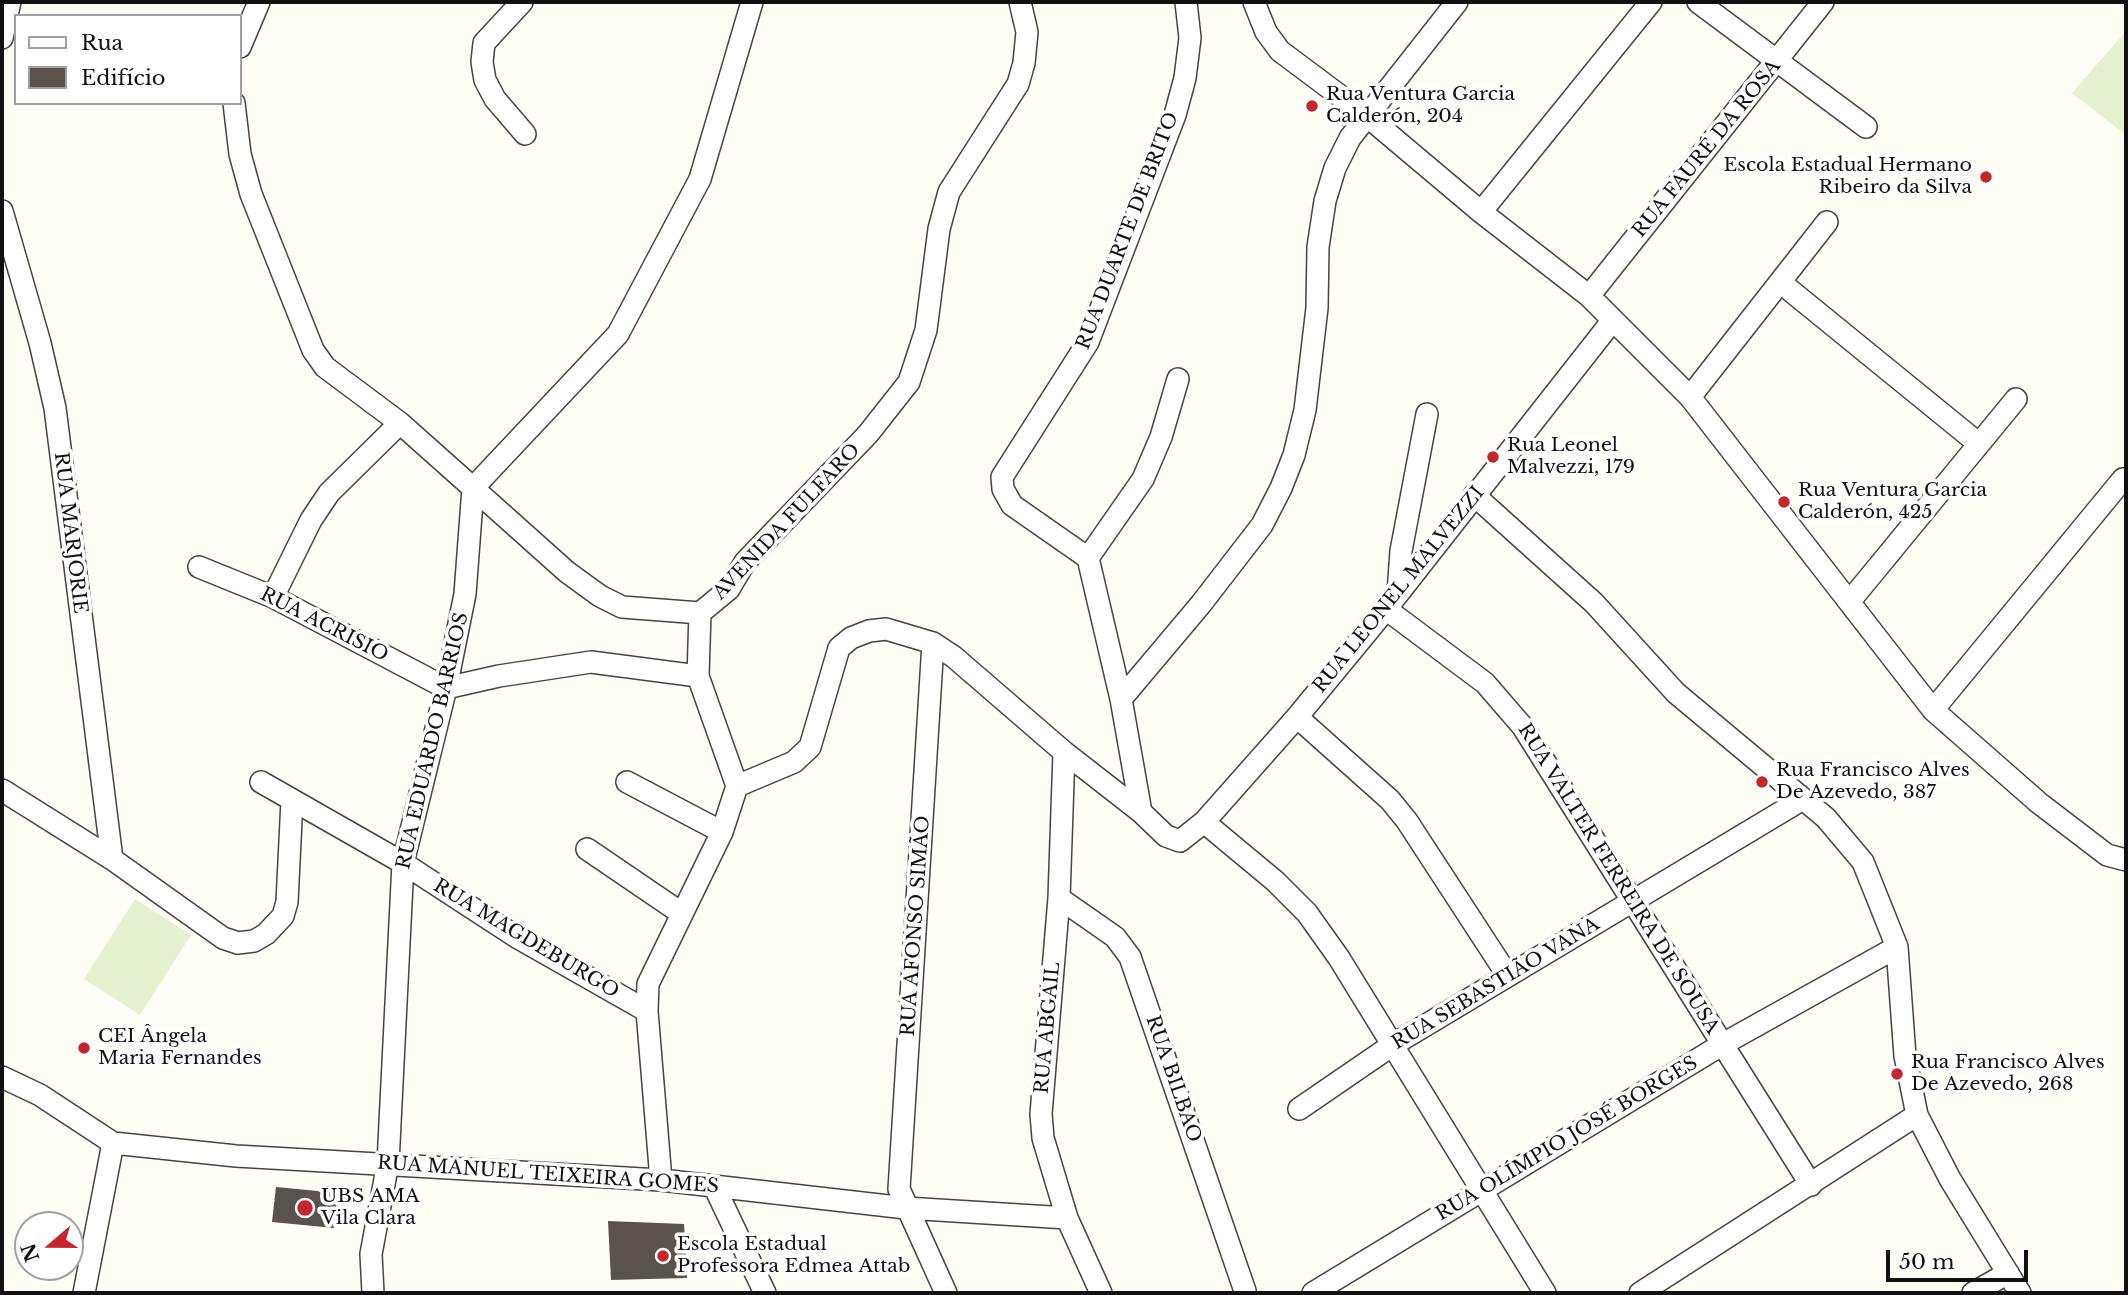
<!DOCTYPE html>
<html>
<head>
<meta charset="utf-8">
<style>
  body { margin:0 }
  #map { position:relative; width:2128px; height:1295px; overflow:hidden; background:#fffdf5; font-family:"Libre Baskerville",serif }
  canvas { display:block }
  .frame { position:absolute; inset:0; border:4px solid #111; pointer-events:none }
  .legend { position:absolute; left:14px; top:14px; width:228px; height:91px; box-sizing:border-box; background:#fff; border:2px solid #a0a0a0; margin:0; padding:9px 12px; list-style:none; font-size:21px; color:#111 }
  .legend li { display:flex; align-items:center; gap:14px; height:35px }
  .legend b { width:35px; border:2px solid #a0a0a0 }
  .north { position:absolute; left:14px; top:1211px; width:70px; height:70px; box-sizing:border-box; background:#fff; border:2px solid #a0a0a0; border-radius:50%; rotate:250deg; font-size:19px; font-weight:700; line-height:28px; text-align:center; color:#111 }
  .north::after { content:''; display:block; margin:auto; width:24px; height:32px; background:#c4262e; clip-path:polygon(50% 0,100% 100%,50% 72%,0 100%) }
  .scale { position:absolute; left:1886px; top:1250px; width:142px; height:32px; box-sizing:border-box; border:4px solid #111; border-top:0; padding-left:9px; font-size:21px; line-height:24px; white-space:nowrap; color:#111; -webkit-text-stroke:5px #fff; paint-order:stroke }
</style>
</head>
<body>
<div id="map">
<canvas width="2128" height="1295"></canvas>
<div class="frame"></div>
<ul class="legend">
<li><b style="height:9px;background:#fff"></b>Rua</li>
<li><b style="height:19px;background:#5a524d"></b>Edifício</li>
</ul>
<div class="north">N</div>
<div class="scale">50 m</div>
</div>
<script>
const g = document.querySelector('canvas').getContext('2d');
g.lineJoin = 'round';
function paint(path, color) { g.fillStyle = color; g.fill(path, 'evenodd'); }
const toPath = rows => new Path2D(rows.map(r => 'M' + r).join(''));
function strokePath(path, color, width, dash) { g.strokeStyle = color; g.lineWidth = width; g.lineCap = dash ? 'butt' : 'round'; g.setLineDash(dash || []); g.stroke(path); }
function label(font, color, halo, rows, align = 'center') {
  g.font = font + ' "Libre Baskerville",serif'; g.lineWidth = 7; g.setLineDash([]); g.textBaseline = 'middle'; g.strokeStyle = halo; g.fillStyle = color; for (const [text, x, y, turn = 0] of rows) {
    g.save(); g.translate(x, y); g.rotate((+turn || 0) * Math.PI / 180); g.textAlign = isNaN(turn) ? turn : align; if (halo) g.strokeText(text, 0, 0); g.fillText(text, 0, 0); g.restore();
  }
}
const pitch = toPath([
  [2126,31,2126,135,2072,93],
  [135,899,191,935,140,1015,84,979]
]);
const building = toPath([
  [276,1187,338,1193,334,1228,272,1222],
  [608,1221,684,1224,687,1278,611,1280]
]);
const minor = toPath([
  [522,2,484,43,482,62,485,80,495,99,525,134],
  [1254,2,1266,32,1280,51,1367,116,1481,212,1589,296,1690,397,1933,710,2039,803,2107,855,2126,860],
  [1698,2,1866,127],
  [2,38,10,2],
  [240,47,259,2],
  [234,103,240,154,251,194,313,350,325,367,400,423,473,488,618,334,700,179,752,2],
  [2,211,40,343,55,408,112,859],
  [1481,212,1651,2],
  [1780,282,1979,444],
  [1589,296,1823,2],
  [1690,397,1827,222],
  [473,488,567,572,600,596,622,607,700,613],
  [1474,495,1594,603,1676,693,1826,818,1863,862,1897,947,1905,1056,1917,1115,1950,1179,2020,1293],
  [1088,558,1143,479,1161,437,1178,379],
  [199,567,273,597,446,688,499,676,591,662,698,676],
  [1398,593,1401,551,1427,414],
  [273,597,311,520,329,493,400,423],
  [1850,601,2016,399],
  [1386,609,1485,683,1523,727,1811,1185],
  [933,643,899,1189,946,1293],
  [1121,699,1201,604,1262,525,1281,488,1294,455,1305,410,1317,308,1318,247,1325,201,1335,168,1350,138,1457,2],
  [1933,710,2123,479],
  [1297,717,1390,800,1407,821,1508,976],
  [1064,752,1059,898,1041,1114,1043,1138,1067,1218,1101,1293],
  [261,782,403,863,515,936,647,1011],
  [627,782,722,832],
  [737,786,794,762,810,747,839,648,851,638,869,631,886,629,933,643,954,657,1064,752,1141,812,1166,836,1180,841,1204,822,1297,717,1386,609,1613,320],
  [2,790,112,859,223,938,238,943,254,941,266,934,283,916,287,902,292,800],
  [1141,812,1121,699,1088,558,1012,505,1003,489,1002,477,1088,342,1175,115,1185,78,1190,38,1186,2],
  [1204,822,1275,881,1307,913,1339,958,1545,1293],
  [587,849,681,913],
  [1059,898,1115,937,1130,957,1245,1291],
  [2,1077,40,1095,113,1143],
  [1299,1109,1391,1046,1803,799],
  [113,1143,236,1156,661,1180,906,1208,1067,1218],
  [661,1180,647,1011,648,984,722,832,737,786,698,676,700,613,729,589,745,562,868,434,909,382,926,330,939,229,949,192,1018,84,1024,63,1027,32,1020,2],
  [715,1188,765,1293],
  [84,1293,113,1143],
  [373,1293,371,1254,388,1163,403,863,446,688,465,594,473,488],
  [1313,1293,1723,1044,1897,947],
  [1640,1293,1917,1115],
  [1973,1293,2008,1273]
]);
const markers = [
  [1312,106,7,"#c4262e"],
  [1986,177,7,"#c4262e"],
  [1493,457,7,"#c4262e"],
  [1784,502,7,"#c4262e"],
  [1762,782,7,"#c4262e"],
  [84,1048,7,"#c4262e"],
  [1897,1074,7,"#c4262e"],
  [305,1208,9,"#c4262e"],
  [663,1256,7,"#c4262e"]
];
const poiNames = [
  ["Rua Ventura Garcia",1326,95],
  ["Calderón, 204",1326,117],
  ["Escola Estadual Hermano",1972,166,"right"],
  ["Ribeiro da Silva",1972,188,"right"],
  ["Rua Leonel",1507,446],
  ["Malvezzi, 179",1507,468],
  ["Rua Ventura Garcia",1798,491],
  ["Calderón, 425",1798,513],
  ["Rua Francisco Alves",1776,771],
  ["De Azevedo, 387",1776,793],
  ["CEI Ângela",98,1037],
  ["Maria Fernandes",98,1059],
  ["Rua Francisco Alves",1911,1063],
  ["De Azevedo, 268",1911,1085],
  ["UBS AMA",321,1197],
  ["Vila Clara",321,1219],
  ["Escola Estadual",677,1245],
  ["Professora Edmea Attab",677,1267]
];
const streetNames = [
  ["RUA FAURÉ DA ROSA",1707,149,-51],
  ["RUA DUARTE DE BRITO",1128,231,-69],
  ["AVENIDA FULFARO",787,522,-47],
  ["RUA MARJORIE",70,533,83],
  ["RUA LEONEL MALVEZZI",1399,590,-51],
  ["RUA ACRISIO",324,625,27],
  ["RUA EDUARDO BARRIOS",433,741,-77],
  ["RUA VALTER FERREIRA DE SOUSA",1618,879,58],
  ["RUA AFONSO SIMÃO",916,926,-86],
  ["RUA MAGDEBURGO",526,939,31],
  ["RUA SEBASTIÃO VANA",1496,984,-31],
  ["RUA ABGAIL",1048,1028,-85],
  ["RUA BILBAO",1173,1079,71],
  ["RUA OLÍMPIO JOSÉ BORGES",1567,1139,-31],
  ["RUA MANUEL TEIXEIRA GOMES",548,1175,4]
];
paint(pitch, '#e6f2cf');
paint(building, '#5a524d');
strokePath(minor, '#444', 24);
strokePath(minor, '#fff', 21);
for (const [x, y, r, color] of markers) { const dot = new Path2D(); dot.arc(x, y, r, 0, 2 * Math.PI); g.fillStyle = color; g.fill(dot); strokePath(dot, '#fff', 2.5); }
label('19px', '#111', '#fff', poiNames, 'left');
label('19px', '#111', '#fff', streetNames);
</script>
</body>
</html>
